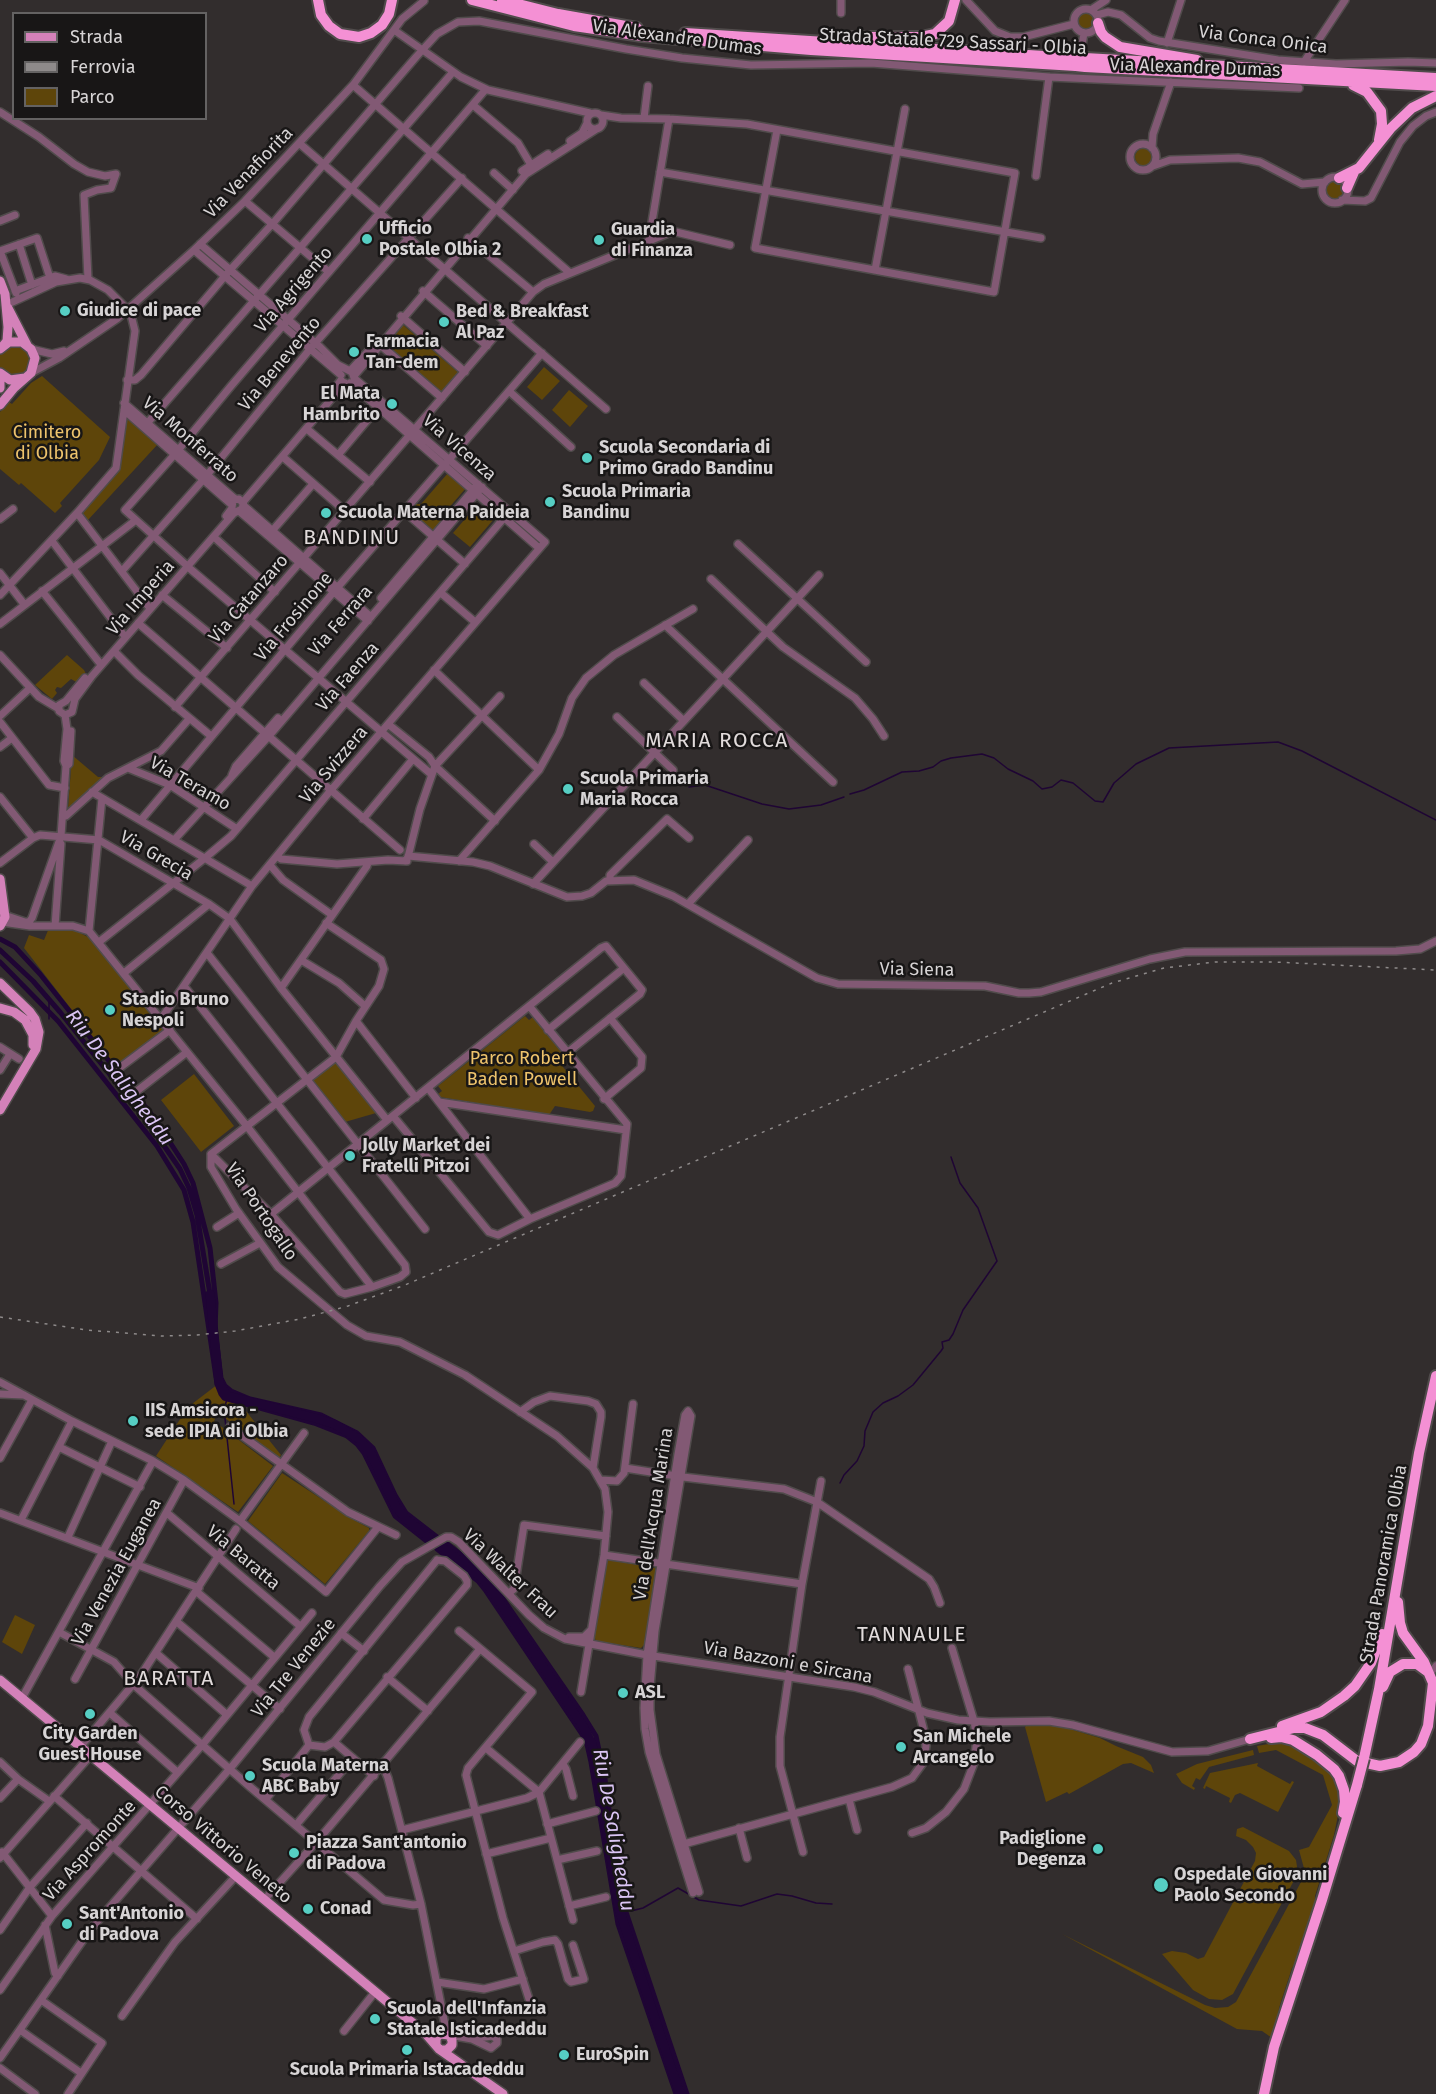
<!DOCTYPE html>
<html>
<head>
<meta charset="utf-8">
<style>
  body { margin:0 }
  #map { position:relative; width:1436px; height:2094px; overflow:hidden; background:#322d2d; font-family:"Fira Sans",sans-serif }
  canvas { display:block }
  .legend { position:absolute; left:12px; top:12px; width:195px; height:108px; box-sizing:border-box; background:#181616; border:2px solid #646262; margin:0; padding:8px 10px; list-style:none; font-size:18px; color:#d7d4d5 }
  .legend li { display:flex; align-items:center; gap:12px; height:30px }
  .legend b { width:30px; border:2px solid #646262 }
</style>
</head>
<body>
<div id="map">
<canvas width="1436" height="2094"></canvas>
<ul class="legend">
<li><b style="height:8px;background:#d481b9"></b>Strada</li>
<li><b style="height:8px;background:#8e8a8a"></b>Ferrovia</li>
<li><b style="height:16px;background:#5e450a"></b>Parco</li>
</ul>
</div>
<script>
const g = document.querySelector('canvas').getContext('2d');
g.lineJoin = 'round';
function paint(path, color) { g.fillStyle = color; g.fill(path, 'evenodd'); }
const toPath = rows => new Path2D(rows.map(r => 'M' + r).join(''));
function strokePath(path, color, width, dash) { g.strokeStyle = color; g.lineWidth = width; g.lineCap = dash ? 'butt' : 'round'; g.setLineDash(dash || []); g.stroke(path); }
function label(font, color, halo, rows, align = 'center') {
  g.font = font + ' "Fira Sans",sans-serif'; g.lineWidth = 5; g.setLineDash([]); g.textBaseline = 'middle'; g.strokeStyle = halo; g.fillStyle = color; for (const [text, x, y, turn = 0] of rows) {
    g.save(); g.translate(x, y); g.rotate((+turn || 0) * Math.PI / 180); g.textAlign = isNaN(turn) ? turn : align; if (halo) g.strokeText(text, 0, 0); g.fillText(text, 0, 0); g.restore();
  }
}
const green = toPath([
  '1077 21a9 9 0 1 1 18 0a9 9 0 1 1-18 0Z',
  '1135 157a9 9 0 1 1 18 0a9 9 0 1 1-18 0Z',
  '1326 190a9 9 0 1 1 18 0a9 9 0 1 1-18 0Z',
  [402,324,459,373,442,393,385,344],
  '-1 361a16 16 0 1 1 32 0a16 16 0 1 1-32 0Z',
  [544,367,560,381,542,400,527,387],
  [42,376,110,437,99,460,60,503,62,506,55,513,21,483,19,485,0,469,0,412,9,402,12,404,31,383],
  [569,390,588,406,570,427,552,410],
  [128,417,158,444,88,520,82,512,120,466,125,418],
  [448,473,466,488,440,518,444,520,433,532,418,519,418,514,412,509,416,504,421,504],
  [477,505,494,519,470,547,453,533],
  [67,655,84,670,86,674,78,683,71,679,61,688,57,687,55,690,57,693,52,699,35,685],
  [72,755,98,777,103,777,68,809],
  [49,928,76,931,90,938,165,1030,116,1067,24,948,29,935,44,940],
  [525,1016,529,1020,533,1017,562,1053,563,1067,595,1106,593,1111,590,1112,555,1106,549,1115,440,1097,438,1094,442,1091,438,1086],
  [335,1062,376,1113,345,1122,312,1080],
  [194,1074,234,1126,201,1152,161,1100],
  [222,1381,281,1455,279,1458,218,1413,214,1421,273,1466,238,1512,156,1456,188,1407],
  [282,1473,352,1519,369,1528,369,1531,325,1584,248,1521],
  [609,1560,655,1568,657,1570,645,1644,641,1648,596,1641,594,1636,606,1561],
  [15,1615,35,1625,22,1654,2,1642],
  [1027,1725,1060,1726,1100,1738,1116,1746,1143,1757,1151,1765,1154,1773,1131,1763,1123,1764,1069,1794,1067,1792,1046,1802,1025,1727],
  [1274,1743,1291,1745,1309,1754,1332,1774,1342,1795,1334,1835,1315,1896,1316,1907,1299,1957,1292,1968,1279,2008,1277,2027,1272,2038,1262,2031,1237,2029,1062,1934,1205,2005,1215,2008,1228,2007,1236,2002,1301,1882,1305,1872,1299,1850,1309,1847,1332,1805,1323,1775,1276,1750,1259,1753,1257,1746],
  [1253,1750,1254,1755,1209,1767,1200,1780,1196,1778,1192,1786,1195,1788,1194,1790,1182,1783,1176,1774,1197,1764],
  [1258,1763,1257,1766,1290,1784,1292,1781,1294,1782,1278,1812,1240,1793,1235,1795,1231,1803,1229,1802,1230,1798,1206,1786,1205,1789,1203,1788,1210,1773],
  [1243,1827,1289,1851,1296,1860,1298,1873,1233,1994,1222,2000,1209,1999,1193,1990,1162,1954,1172,1951,1186,1953,1198,1959,1204,1957,1255,1861,1256,1853,1253,1847,1246,1840,1236,1836,1237,1829]
]);
const stream = toPath([
  [689,787,705,785,762,804,789,809,821,805,844,797],
  [850,794,864,790,902,772,919,771,933,767,941,761,951,758,982,754,994,758,1008,769,1033,781,1042,789,1052,787,1061,780,1073,783,1095,801,1103,802,1114,783,1136,764,1169,748,1278,742,1302,751,1436,820],
  [49,999,49,1019],
  [228,1396,224,1409,234,1504],
  [840,1483,844,1475,857,1461,864,1446,865,1431,873,1412,883,1403,898,1396,913,1385,941,1351,943,1348,942,1342,949,1340,953,1334,963,1310,997,1261,978,1208,960,1183,951,1157],
  [619,1909,622,1910],
  [631,1911,643,1908,678,1888,699,1900,741,1906,777,1894,792,1896,816,1903,832,1904]
]);
const canal = toPath([
  [0,939,15,947,40,974,155,1119,184,1164,193,1183,210,1248,216,1303,215,1329,221,1378,225,1386,231,1391,250,1399,321,1415,357,1433,373,1448,395,1495,406,1513,437,1537,429,1543,395,1516,364,1453,357,1444,347,1436,314,1423,231,1400,224,1398,221,1394,217,1384,193,1222,184,1190,157,1146,58,1021,0,962],
  [0,950,33,981,60,1012,147,1121,180,1169,189,1188,197,1215,210,1294],
  [676,2094,618,1924,591,1762,586,1740,486,1591,478,1581,437,1549,446,1543,482,1571,492,1583,583,1715,596,1736,605,1779,615,1855,626,1912,687,2094]
]);
const river = toPath([
  [210,1294,219,1383,223,1390,228,1396,315,1418,334,1424,359,1439,371,1454,396,1507,407,1520,481,1577,490,1588,583,1726,592,1744,596,1763,619,1909,680,2094]
]);
const minor = toPath([
  [966,0,995,31,1010,37,1023,37,1074,24],
  '1074 21a12 12 0 1 1 24 0a12 12 0 1 1-24 0Z',
  [1091,10,1106,0],
  [841,13,841,0],
  [1097,15,1108,12,1121,15,1150,38,1159,41,1278,60,1336,64,1408,62,1436,63],
  [394,30,461,77,488,90,590,113],
  [1167,43,1181,0],
  [1081,52,1084,33],
  [1304,62,1345,0],
  [353,85,570,273],
  [473,105,518,143,531,165],
  [0,112,39,137,74,164,88,172,105,176,116,174],
  '587 121a8 8 0 1 1 16 0a8 8 0 1 1-16 0Z',
  [601,115,621,118,669,119,747,124,1015,173,994,292,755,248,777,130],
  [644,118,648,86],
  [570,141,582,133,587,123],
  [299,143,606,409],
  '1130 157a13 13 0 1 1 26 0a13 13 0 1 1-26 0Z',
  [1152,148,1153,134,1171,82],
  [1153,166,1170,160,1238,158,1260,162,1302,184,1325,182],
  [522,171,548,154],
  [660,172,1041,238],
  [494,173,513,190],
  [1036,176,1049,77],
  '1322 190a13 13 0 1 1 26 0a13 13 0 1 1-26 0Z',
  [1342,200,1365,201,1371,198,1400,142,1413,126,1426,116,1436,112],
  [245,201,329,272],
  [0,221,15,215],
  [651,226,730,245],
  [468,238,533,292],
  [649,240,669,119],
  [19,244,32,285],
  [194,250,341,375],
  [0,251,37,238,50,278],
  [0,251,16,293],
  [875,270,905,109],
  [88,279,84,195,97,190,111,188,116,174],
  [15,291,55,276,66,279],
  [423,291,487,346],
  [401,316,465,372],
  [378,343,442,398],
  [31,349,52,354,64,351],
  [350,371,375,344],
  [31,373,59,358,118,318,194,250,245,201,353,85,402,19,424,1],
  [354,376,526,174,598,128],
  [127,380,135,380,141,375,230,270,274,222,416,57,437,34,458,22,479,21,626,49,682,58,751,65,871,63,1049,77,1299,88],
  [350,383,539,548],
  [509,391,571,447],
  [332,392,341,380],
  [124,403,235,499],
  [124,410,231,504],
  [144,427,453,72],
  [307,429,370,482],
  [338,455,381,404],
  [283,457,345,511],
  [243,505,371,617],
  [239,511,368,621],
  [405,512,465,564],
  [77,513,148,606],
  [226,516,232,508,233,500,239,499,243,503],
  [0,519,13,509],
  [272,531,313,484],
  [214,537,275,592],
  [52,541,123,634],
  [738,544,866,662],
  [185,564,125,510,175,454,231,386,486,89],
  [188,567,431,774],
  [122,571,203,480,310,349,462,178],
  [0,573,24,604],
  [711,579,783,647,855,698,873,719,884,736],
  [42,591,99,662],
  [441,593,475,622],
  [0,595,77,513,116,468,135,331,131,315,124,306,108,290,90,280,80,278,56,282,6,305],
  [162,595,227,648],
  [381,598,478,484],
  [138,623,400,850],
  [0,624,136,520],
  [665,625,833,782],
  [114,651,138,675,211,736],
  [0,655,39,697,59,709],
  [434,670,539,770],
  [644,683,684,721],
  [175,707,533,292,544,284,671,232],
  [65,715,72,712,75,699,92,676,234,513,242,509,244,501,345,383],
  [65,715,59,711,59,705,66,701,85,678],
  [0,716,30,688],
  [617,717,673,770],
  [0,722,49,785,65,788],
  [388,724,429,757,435,766,495,821],
  [0,747,12,738],
  [66,766,69,764,71,731],
  [128,768,170,785,237,829],
  [232,775,236,766,278,718],
  [92,792,252,886],
  [0,797,33,838],
  [63,816,66,816,108,778,161,751,189,719],
  [363,819,413,759],
  [141,820,337,588,542,353],
  [174,840,269,736,482,487],
  [534,844,553,862],
  [277,856,281,859,337,864,388,860,407,861],
  [408,856,473,862,490,866,567,897,582,896,591,893,606,881,634,880,673,896,817,978,838,984,985,986,1019,993,1029,993,1041,992,1150,959,1185,952,1396,951,1420,949,1436,941],
  [405,861,408,857,420,809,435,766,500,696],
  [459,861,539,770,559,734,572,698,586,678,614,655,693,609],
  [0,863,33,838,40,835,99,840,209,904,230,919,281,988,387,1120],
  [270,865,283,880,332,915],
  [610,881,610,875,667,819,689,838],
  [533,884,819,575],
  [688,904,748,840],
  [4,915,25,922,29,922,32,918,61,836,66,766,64,761,67,729,65,715],
  [2,922,30,926,73,926,89,931,246,1125,372,1287],
  [326,923,381,960,384,969,379,986,356,1021,336,1057,211,1154,211,1167,236,1209,278,1267,347,1325,366,1336,400,1342,465,1375,557,1436,593,1468,605,1489,608,1512,604,1555,581,1692],
  [55,926,61,844],
  [89,931,102,798],
  [99,942,205,858,231,836,510,511],
  [207,953,425,1229],
  [301,960,339,983,365,1006],
  [124,973,209,904],
  [184,986,405,1265,406,1272,400,1277,372,1287,345,1294,340,1292,271,1214,211,1154],
  [281,988,367,866,368,863],
  [161,1019,252,886,331,790,545,542,354,378,352,372,338,365,320,347,200,244],
  [356,1021,416,1098],
  [548,1030,624,968],
  [0,1047,19,1059],
  [118,1069,170,1030],
  [0,1070,10,1054],
  [428,1088,530,1219],
  [137,1091,187,1052],
  [604,1099,641,1068,642,1057,610,1018],
  [439,1102,626,1130],
  [393,1116,489,1232,498,1235,530,1219,615,1183,621,1176,627,1124,530,1007],
  [271,1214,601,948,606,946,642,990,640,994,567,1053],
  [217,1227,239,1213],
  [221,1264,260,1243],
  [0,1382,72,1421,153,1461,184,1480,240,1521,326,1592,378,1527],
  [0,1394,24,1395],
  [688,1411,685,1415,678,1454,647,1655,644,1708,645,1729,649,1752,693,1893],
  [688,1411,691,1416,655,1631,650,1687,650,1710,656,1754,699,1892],
  [520,1412,534,1402,550,1396,588,1401,596,1404,601,1412,601,1417,593,1468],
  [230,1427,348,1512,396,1535],
  [59,1447,140,1487],
  [0,1458,32,1400],
  [625,1468,683,1477,784,1489,817,1502,929,1579,934,1587,940,1603],
  [601,1480,617,1481,624,1473,633,1404],
  [0,1513,199,1588],
  [167,1513,300,1626],
  [21,1520,72,1421],
  [240,1521,304,1433],
  [68,1537,112,1441],
  [604,1555,802,1584],
  [437,1560,445,1561,464,1576,467,1581,467,1585,334,1742,325,1747,309,1745,304,1730,309,1717,437,1560],
  [197,1592,274,1657],
  [509,1593,514,1589,524,1525,606,1536],
  [177,1622,280,1709],
  [459,1631,532,1692,468,1768,466,1775,503,1918,529,1999],
  [59,1632,114,1662,134,1685,249,1786,384,1900,413,1905,421,1904],
  [341,1633,364,1651],
  [569,1637,584,1637,591,1630],
  [156,1653,226,1714],
  [1430,1673,1436,1666],
  [387,1677,428,1711],
  [75,1679,184,1480],
  [22,1698,153,1461],
  [110,1713,177,1772],
  [334,1742,374,1776],
  [80,1747,141,1675,236,1529],
  [486,1748,539,1792],
  [0,1762,18,1779,49,1801],
  [563,1764,566,1769,573,1796],
  [383,1766,388,1778,421,1904,446,2030,449,2035,472,2039,492,2036,497,2039,497,2043,491,2048,472,2039],
  [539,1792,573,1920],
  [54,1796,197,1919],
  [0,1798,18,1779],
  [266,1799,309,1745],
  [849,1799,857,1830],
  [547,1824,596,1811],
  [296,1825,353,1758],
  [739,1828,747,1858],
  [402,1830,527,1798,539,1792,580,1742],
  [912,1833,926,1828,946,1812,964,1789,974,1763,977,1739,974,1721,952,1648],
  [680,1845,892,1787,912,1778,923,1763,926,1746,925,1735,908,1669],
  [2,1852,52,1916],
  [803,1852,780,1766,780,1737,802,1584,821,1481],
  [486,1854,551,1838],
  [0,1858,90,1756],
  [557,1860,597,1851],
  [264,1900,319,1839,480,1649],
  [569,1906,606,1897],
  [45,1925,55,1973,58,1976],
  [0,1930,30,1887,87,1823],
  [514,1951,543,1942,555,1940,558,1944,568,1979,571,1982,584,1979,573,1945],
  [437,1982,484,1989,523,1979],
  [0,1990,52,1916,203,1744,312,1613],
  [41,2000,102,2043,68,2094],
  [122,2016,175,1942,235,1877],
  [20,2030,81,2073],
  [344,2031,375,1992],
  [0,2058,90,1930,233,1765,380,1586,402,1562,446,1537,451,1537,459,1542,529,1615,544,1628,565,1639,647,1655,854,1687,874,1692,927,1713,958,1720,990,1722,1049,1721,1073,1725,1172,1752,1208,1751,1250,1739],
  [0,2068,35,2094]
]);
const major = toPath([
  [0,281,5,294,8,327,7,341,3,346],
  [8,308,27,345],
  [0,349,9,342,22,342,31,349,35,358,31,373,14,388,0,405],
  [0,373,10,380,25,378],
  [0,379,0,388],
  [0,879,5,917,0,926],
  [0,983,30,1012,35,1019,39,1032,36,1049,0,1110],
  [0,1008,14,1012,25,1020,33,1035,33,1045],
  [0,1680,426,2034,439,2049,503,2094],
  [436,2044,436,2038,440,2034,449,2035,452,2040,452,2045,447,2050,442,2050]
]);
const highway = toPath([
  [318,0,321,15,329,26,340,34,359,37,371,33,382,25,389,14,392,0],
  [472,0,574,26,642,36,811,50,1076,66],
  [502,0,558,14,637,28],
  [1098,23,1101,32,1105,37,1120,47,1197,60],
  [685,33,1075,58],
  [849,37,921,37,935,34,949,21,955,0],
  [1085,58,1436,78],
  [1085,67,1436,86],
  [1353,85,1367,92,1381,111,1382,124,1379,140],
  [1339,178,1359,168,1391,128,1412,108,1436,96],
  [1347,188,1354,172],
  [1383,1687,1390,1672,1403,1664,1417,1664,1428,1672],
  [1282,1726,1321,1712,1344,1696,1355,1686,1371,1663,1382,1634],
  [1271,1738,1281,1737,1293,1740,1317,1755,1334,1769,1339,1776,1344,1790,1345,1802,1343,1813],
  [1250,1739,1294,1728,1305,1728,1323,1735,1357,1761,1380,1766,1399,1762,1414,1752,1421,1744,1428,1726,1433,1683,1424,1662,1403,1633,1400,1623,1398,1602],
  [1364,1758,1379,1689,1419,1453,1436,1376],
  [1264,2094,1274,2047,1322,1900,1357,1785]
]);
const rail = toPath([
  [0,1317,87,1330,161,1336,197,1335,235,1331,300,1319,348,1306,405,1285,1112,983,1164,968,1215,962,1275,962,1436,970]
]);
const highwayBridge = toPath([
  [1075,58,1085,58],
  [1076,66,1085,67],
  [1357,1785,1364,1758]
]);
const markers = [
  [367,239,6,"#56cec3"],
  [599,240,6,"#56cec3"],
  [65,311,6,"#56cec3"],
  [444,322,6,"#56cec3"],
  [354,352,6,"#56cec3"],
  [392,404,6,"#56cec3"],
  [587,458,6,"#56cec3"],
  [550,502,6,"#56cec3"],
  [326,513,6,"#56cec3"],
  [568,789,6,"#56cec3"],
  [110,1010,6,"#56cec3"],
  [350,1156,6,"#56cec3"],
  [133,1421,6,"#56cec3"],
  [623,1693,6,"#56cec3"],
  [90,1714,6,"#56cec3"],
  [901,1747,6,"#56cec3"],
  [250,1776,6,"#56cec3"],
  [1098,1849,6,"#56cec3"],
  [294,1853,6,"#56cec3"],
  [1161,1885,8,"#56cec3"],
  [308,1909,6,"#56cec3"],
  [67,1924,6,"#56cec3"],
  [375,2019,6,"#56cec3"],
  [407,2050,6,"#56cec3"],
  [564,2055,6,"#56cec3"]
];
const streetNames = [
  ["Via Alexandre Dumas",677,38,8],
  ["Via Conca Onica",1263,40,7],
  ["Strada Statale 729 Sassari - Olbia",953,42,3],
  ["Via Alexandre Dumas",1195,68,2],
  ["Via Venafiorita",249,173,-46],
  ["Via Agrigento",294,290,-49],
  ["Via Benevento",280,364,-50],
  ["Via Monferrato",190,440,41],
  ["Via Vicenza",459,448,41],
  ["Via Imperia",141,598,-49],
  ["Via Catanzaro",249,599,-49],
  ["Via Frosinone",294,617,-50],
  ["Via Ferrara",341,621,-49],
  ["Via Faenza",348,677,-49],
  ["Via Svizzera",334,765,-50],
  ["Via Teramo",190,784,30],
  ["Via Grecia",156,856,30],
  ["Via Siena",917,970,1],
  ["Via Portogallo",261,1212,56],
  ["Via dell'Acqua Marina",654,1514,-81],
  ["Via Baratta",243,1558,40],
  ["Strada Panoramica Olbia",1384,1564,-80],
  ["Via Venezia Euganea",117,1572,-61],
  ["Via Walter Frau",510,1574,43],
  ["Via Bazzoni e Sircana",788,1663,10],
  ["Via Tre Venezie",294,1668,-51],
  ["Corso Vittorio Veneto",223,1845,40],
  ["Via Aspromonte",90,1851,-48]
];
const poiNames = [
  ["Ufficio",379,229],
  ["Postale Olbia 2",379,250],
  ["Guardia",611,230],
  ["di Finanza",611,251],
  ["Giudice di pace",77,311],
  ["Bed & Breakfast",456,312],
  ["Al Paz",456,333],
  ["Farmacia",366,342],
  ["Tan-dem",366,363],
  ["El Mata",380,394,"right"],
  ["Hambrito",380,415,"right"],
  ["Scuola Secondaria di",599,448],
  ["Primo Grado Bandinu",599,469],
  ["Scuola Primaria",562,492],
  ["Bandinu",562,513],
  ["Scuola Materna Paideia",338,513],
  ["Scuola Primaria",580,779],
  ["Maria Rocca",580,800],
  ["Stadio Bruno",122,1000],
  ["Nespoli",122,1021],
  ["Jolly Market dei",362,1146],
  ["Fratelli Pitzoi",362,1167],
  ["IIS Amsicora -",145,1411],
  ["sede IPIA di Olbia",145,1432],
  ["ASL",635,1693],
  ["City Garden",90,1734,"center"],
  ["Guest House",90,1755,"center"],
  ["San Michele",913,1737],
  ["Arcangelo",913,1758],
  ["Scuola Materna",262,1766],
  ["ABC Baby",262,1787],
  ["Padiglione",1086,1839,"right"],
  ["Degenza",1086,1860,"right"],
  ["Piazza Sant'antonio",306,1843],
  ["di Padova",306,1864],
  ["Ospedale Giovanni",1174,1875],
  ["Paolo Secondo",1174,1896],
  ["Conad",320,1909],
  ["Sant'Antonio",79,1914],
  ["di Padova",79,1935],
  ["Scuola dell'Infanzia",387,2009],
  ["Statale Isticadeddu",387,2030],
  ["EuroSpin",576,2055],
  ["Scuola Primaria Istacadeddu",407,2070,"center"]
];
const parkNames = [
  ["Cimitero",47,433],
  ["di Olbia",47,454],
  ["Parco Robert",522,1059],
  ["Baden Powell",522,1080]
];
const waterNames = [
  ["Riu De Saligheddu",119,1078,53],
  ["Riu De Saligheddu",613,1830,80]
];
const quarterNames = [
  ["BANDINU",352,538],
  ["MARIA ROCCA",717,741],
  ["TANNAULE",912,1635],
  ["BARATTA",169,1679]
];
paint(green, '#5e450a');
strokePath(stream, '#1f0534', 1.5);
strokePath(canal, '#1f0534', 5);
strokePath(river, '#1f0534', 9);
strokePath(minor, '#504b4b', 10);
strokePath(major, '#504b4b', 12);
strokePath(highway, '#504b4b', 14);
strokePath(minor, '#825974', 7);
strokePath(major, '#d481b9', 9);
strokePath(highway, '#f490d4', 10);
strokePath(rail, '#8e8a8a', 1.5, [3, 6]);
strokePath(highwayBridge, '#504b4b', 14, []);
strokePath(highwayBridge, '#f490d4', 10);
for (const [x, y, r, color] of markers) { const dot = new Path2D(); dot.arc(x, y, r, 0, 2 * Math.PI); g.fillStyle = color; g.fill(dot); strokePath(dot, '#181616', 2); }
label('18px', '#d7d4d5', '#181616', streetNames);
label('bold 18px', '#d7d4d5', '#181616', poiNames, 'left');
label('18px', '#eec36c', '#181616', parkNames);
label('italic 20px', '#dbc5f5', '#181616', waterNames);
g.letterSpacing = '1.5px';
label('21px', '#e1dbdb', '#181616', quarterNames);
g.letterSpacing = '0px';
</script>
</body>
</html>
